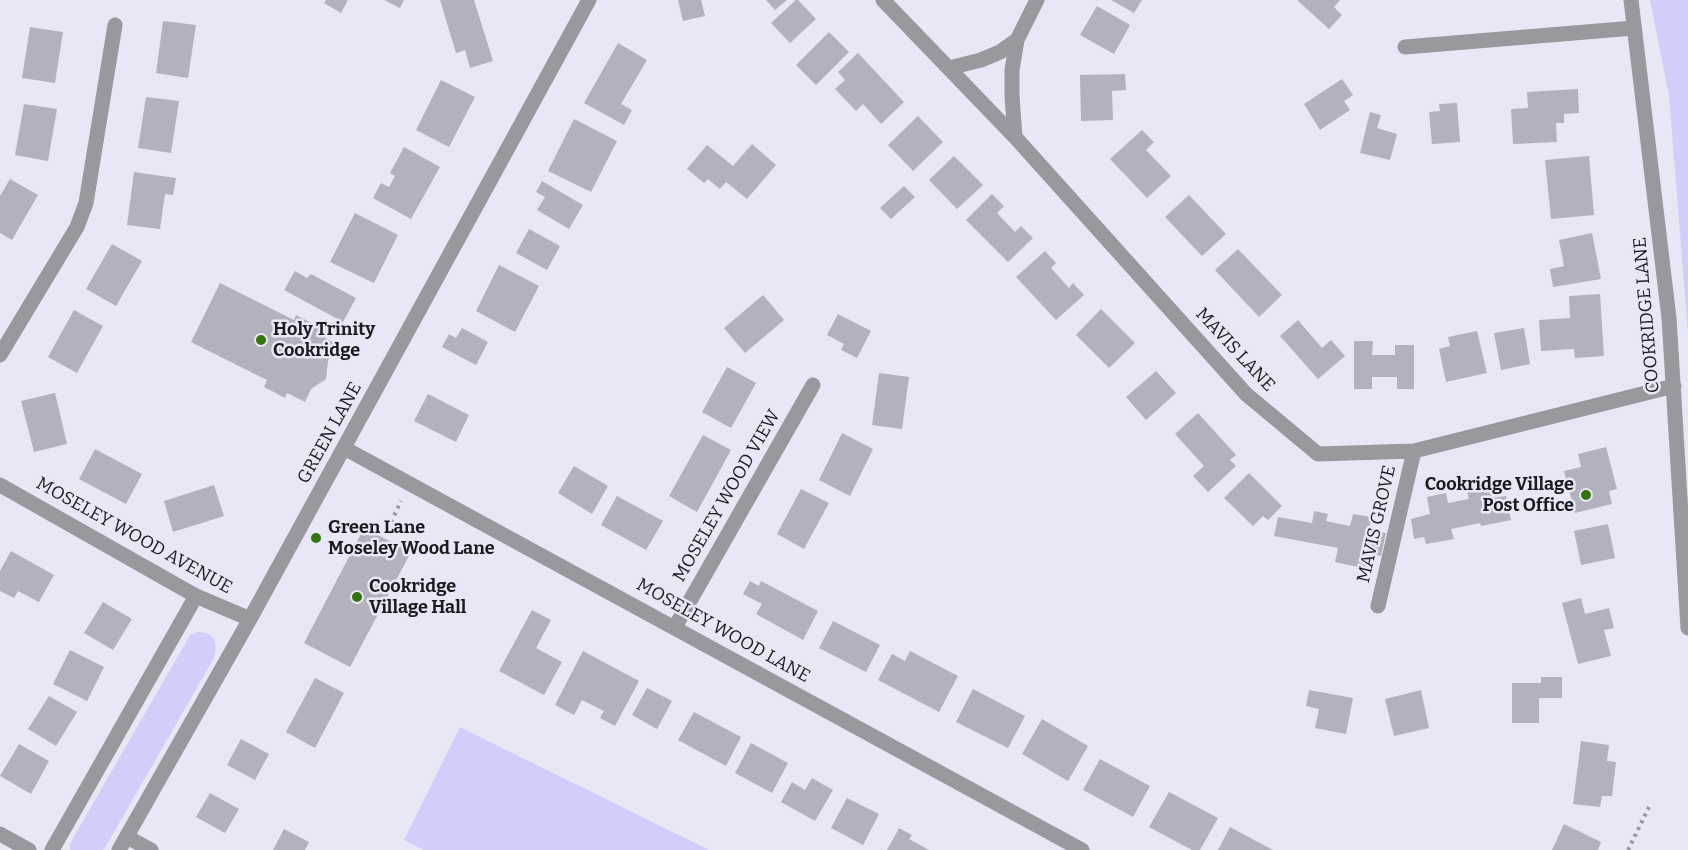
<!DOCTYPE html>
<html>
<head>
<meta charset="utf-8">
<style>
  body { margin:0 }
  canvas { display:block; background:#e8e7f5 }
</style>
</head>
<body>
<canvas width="1688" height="850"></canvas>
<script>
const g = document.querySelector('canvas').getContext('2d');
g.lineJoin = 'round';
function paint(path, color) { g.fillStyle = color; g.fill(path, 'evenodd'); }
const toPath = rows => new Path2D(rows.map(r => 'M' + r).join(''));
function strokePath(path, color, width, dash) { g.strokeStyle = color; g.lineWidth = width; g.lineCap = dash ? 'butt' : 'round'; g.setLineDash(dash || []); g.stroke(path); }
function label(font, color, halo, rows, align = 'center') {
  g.font = font + ' Bitter,serif'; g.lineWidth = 5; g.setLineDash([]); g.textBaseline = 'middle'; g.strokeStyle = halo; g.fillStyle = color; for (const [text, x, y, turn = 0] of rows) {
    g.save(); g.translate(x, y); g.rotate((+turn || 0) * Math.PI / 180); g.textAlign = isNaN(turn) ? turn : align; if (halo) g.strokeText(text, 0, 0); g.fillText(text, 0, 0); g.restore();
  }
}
const green = toPath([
  [1650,0,1688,0,1688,334,1669,96],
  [198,632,207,633,214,638,216,648,214,658,106,846,103,850,70,850,70,844,76,833,185,644,190,635],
  [460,727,709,850,424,850,404,840]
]);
const building = toPath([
  [326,0,348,0,341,13,324,3],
  [384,0,404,0,400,8],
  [440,0,474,0,493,61,470,68,465,50,456,53],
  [678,0,701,0,705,16,683,21],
  [766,0,787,0,775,10],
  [796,0,798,0,816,19,790,43,771,23],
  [1111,0,1142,0,1134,13],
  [1297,0,1340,0,1334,7,1342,15,1329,29],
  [1097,6,1130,25,1114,54,1080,35],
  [163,21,196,25,188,78,156,73],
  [30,27,63,32,55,83,22,78],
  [829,32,849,52,816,85,796,65],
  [618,43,647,60,621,104,632,110,624,125,584,103],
  [858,53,904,102,881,124,863,104,856,111,835,89,845,80,838,72],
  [1125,74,1126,90,1112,91,1113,120,1081,121,1080,75],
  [1342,79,1353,95,1344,101,1350,110,1320,130,1304,104],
  [441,80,475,97,449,147,416,130],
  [1578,89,1579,113,1564,114,1564,123,1556,123,1557,142,1513,144,1511,109,1528,108,1527,92],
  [146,97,179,101,171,153,138,148],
  [1457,103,1460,142,1432,144,1429,112,1440,111,1439,104],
  [24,104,57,109,48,161,15,155],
  [1370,112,1381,115,1377,128,1397,134,1390,160,1360,153],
  [918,116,943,142,913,171,888,145],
  [574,119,617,141,591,192,548,171],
  [1142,130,1154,142,1146,150,1171,176,1147,198,1110,159],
  [752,144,776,165,747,199,726,182,720,189,708,179,704,183,687,169,707,145,733,166],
  [404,147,440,167,411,219,373,198,381,183,389,187,395,176,390,173],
  [954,156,983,185,957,209,929,180],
  [1589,156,1594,215,1551,219,1545,160],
  [134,172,176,178,173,195,165,194,160,229,127,225],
  [10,179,38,195,12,240,0,233,0,196],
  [542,181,583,205,569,229,537,210,545,197,536,192],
  [904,186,915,197,891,219,880,208],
  [992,194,1004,206,997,213,1015,232,1021,226,1033,238,1008,262,966,220],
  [1189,195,1226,234,1202,256,1165,217],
  [355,213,398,235,374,283,330,262],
  [529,229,560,246,547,270,516,253],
  [1592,233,1601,279,1553,287,1550,269,1564,266,1559,240],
  [112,244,142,261,116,306,86,289],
  [1238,249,1282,295,1259,317,1215,270],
  [1045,251,1056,263,1051,268,1069,288,1073,283,1084,295,1056,320,1016,277],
  [499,265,539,286,515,332,476,311],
  [295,271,307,278,311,274,356,298,343,322,284,290],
  [220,283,294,320,296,315,329,332,325,338,336,344,328,361,326,379,311,389,305,402,287,393,285,398,264,387,267,380,191,342],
  [1600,294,1604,356,1575,358,1574,349,1541,351,1539,320,1570,318,1569,296],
  [763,295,784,320,745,353,724,328],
  [1101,309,1135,343,1109,368,1076,335],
  [74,310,103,326,77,373,48,357],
  [838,314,871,331,857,358,841,350,844,344,827,335],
  [1298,320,1322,348,1331,340,1345,356,1318,379,1280,336],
  [462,328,488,342,476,365,442,347,449,334,456,338],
  [1524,328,1530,364,1501,370,1494,333],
  [1477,331,1487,373,1446,382,1439,349,1450,346,1448,337],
  [1354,341,1373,341,1372,355,1395,355,1395,345,1414,345,1414,389,1397,389,1397,377,1372,377,1372,389,1354,389],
  [727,367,756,383,731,428,702,412],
  [1156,371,1176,393,1146,420,1126,397],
  [879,373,909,377,902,429,872,425],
  [55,393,67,444,34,452,21,401],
  [428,394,469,415,456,442,414,421],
  [1198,413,1236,455,1230,460,1236,466,1208,492,1193,476,1204,466,1175,434],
  [842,433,873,449,850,496,819,480],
  [703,435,731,450,697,512,669,496],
  [1606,447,1617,489,1609,491,1612,504,1575,513,1564,471,1581,467,1578,454],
  [95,449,142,474,126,504,79,479],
  [574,466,608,486,592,514,558,493],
  [1249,473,1282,506,1268,520,1263,516,1253,526,1224,498],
  [1489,484,1492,498,1506,496,1511,520,1481,526,1480,523,1451,529,1454,539,1426,544,1424,537,1414,539,1411,519,1430,514,1427,497,1446,493,1448,503,1469,499,1466,488],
  [214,485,224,516,173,532,164,501],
  [801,489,829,503,804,549,777,534],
  [617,496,663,521,646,550,601,525],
  [1314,511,1328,514,1326,521,1350,526,1353,514,1372,517,1369,529,1386,533,1381,556,1370,554,1367,569,1335,562,1338,548,1274,536,1278,517,1312,523],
  [1608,524,1615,558,1581,565,1574,531],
  [364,528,411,552,350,667,304,643],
  [11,551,54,575,39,602,18,591,14,598,0,591,0,571],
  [750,581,759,586,761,581,818,611,803,640,756,614,762,604,743,594],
  [1581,598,1585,614,1609,608,1614,628,1604,630,1611,656,1578,664,1562,603],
  [103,602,132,619,113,650,84,633],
  [532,610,551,620,536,648,562,662,544,695,499,671],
  [833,621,880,645,866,672,819,648],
  [70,650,104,667,87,701,53,684],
  [583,651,639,681,615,726,600,718,604,711,582,700,574,715,555,705],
  [910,651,958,676,939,712,878,680,892,654,905,661],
  [1541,677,1562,677,1562,698,1539,698,1539,723,1512,723,1512,683,1541,683],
  [315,678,344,693,315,748,286,732],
  [647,688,672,701,657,729,632,715],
  [973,689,1025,716,1008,748,956,722],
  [1309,690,1353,698,1346,734,1315,728,1319,709,1306,706],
  [1421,690,1429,728,1394,736,1385,699],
  [49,696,77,712,56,746,28,729],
  [694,712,741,737,726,766,678,740],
  [1042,719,1088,746,1068,781,1022,754],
  [241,739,269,754,255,780,227,765],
  [1581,741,1609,745,1607,761,1616,762,1612,796,1602,796,1600,807,1573,804],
  [751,743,788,763,772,793,735,773],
  [19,744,49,761,31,794,0,776],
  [1100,759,1150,786,1133,817,1083,790],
  [812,778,833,790,815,821,781,802,792,782,805,790],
  [1169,792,1218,818,1200,850,1192,850,1149,827],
  [210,793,239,809,225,833,196,817],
  [847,798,879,814,863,845,831,828],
  [1564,824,1601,842,1598,850,1552,850],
  [1230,827,1256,841,1273,850,1218,850],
  [899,828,912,835,909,839,929,850,887,850],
  [284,829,309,842,305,850,273,850]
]);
const path = toPath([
  [391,522,401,501],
  [1628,850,1649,807]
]);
const minor = toPath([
  [883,0,1015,137,1246,394,1318,454,1414,451,1674,386],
  [1631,0,1669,318,1688,628],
  [1405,47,1634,28],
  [949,68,981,60,1000,52,1017,40,1037,0],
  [1015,137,1012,96,1012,70,1017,40],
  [0,355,77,227,86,203,115,25],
  [344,448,1082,850],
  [0,485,196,596,250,619],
  [1378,606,1414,451],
  [675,627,813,385],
  [0,834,29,850],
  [127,837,151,850],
  [52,850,196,596],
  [119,850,250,619,589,0]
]);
const markers = [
  [261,340,6,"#34740f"],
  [1586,495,6,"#34740f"],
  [316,538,6,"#34740f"],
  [357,597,6,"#34740f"]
];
const streetNames = [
  ["COOKRIDGE LANE",1647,315,-95],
  ["MAVIS LANE",1235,350,47],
  ["GREEN LANE",330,433,-61],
  ["MOSELEY WOOD VIEW",727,496,-60],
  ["MAVIS GROVE",1377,524,-77],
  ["MOSELEY WOOD AVENUE",134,536,29],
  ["MOSELEY WOOD LANE",723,631,29]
];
const poiNames = [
  ["Holy Trinity",273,330],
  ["Cookridge",273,351],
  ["Cookridge Village",1574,485,"right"],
  ["Post Office",1574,506,"right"],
  ["Green Lane",328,528],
  ["Moseley Wood Lane",328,549],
  ["Cookridge",369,587],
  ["Village Hall",369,608]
];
paint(green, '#d1cffa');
paint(building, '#b2b1be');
strokePath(path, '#9998a2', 4, [3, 4.5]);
strokePath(minor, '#98989e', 15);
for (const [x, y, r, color] of markers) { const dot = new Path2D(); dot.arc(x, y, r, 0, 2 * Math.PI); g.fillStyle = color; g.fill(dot); strokePath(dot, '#e8e7f5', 2); }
label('18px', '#1b1b1f', '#e8e7f5', streetNames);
label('bold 18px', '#1b1b1f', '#e8e7f5', poiNames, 'left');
</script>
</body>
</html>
